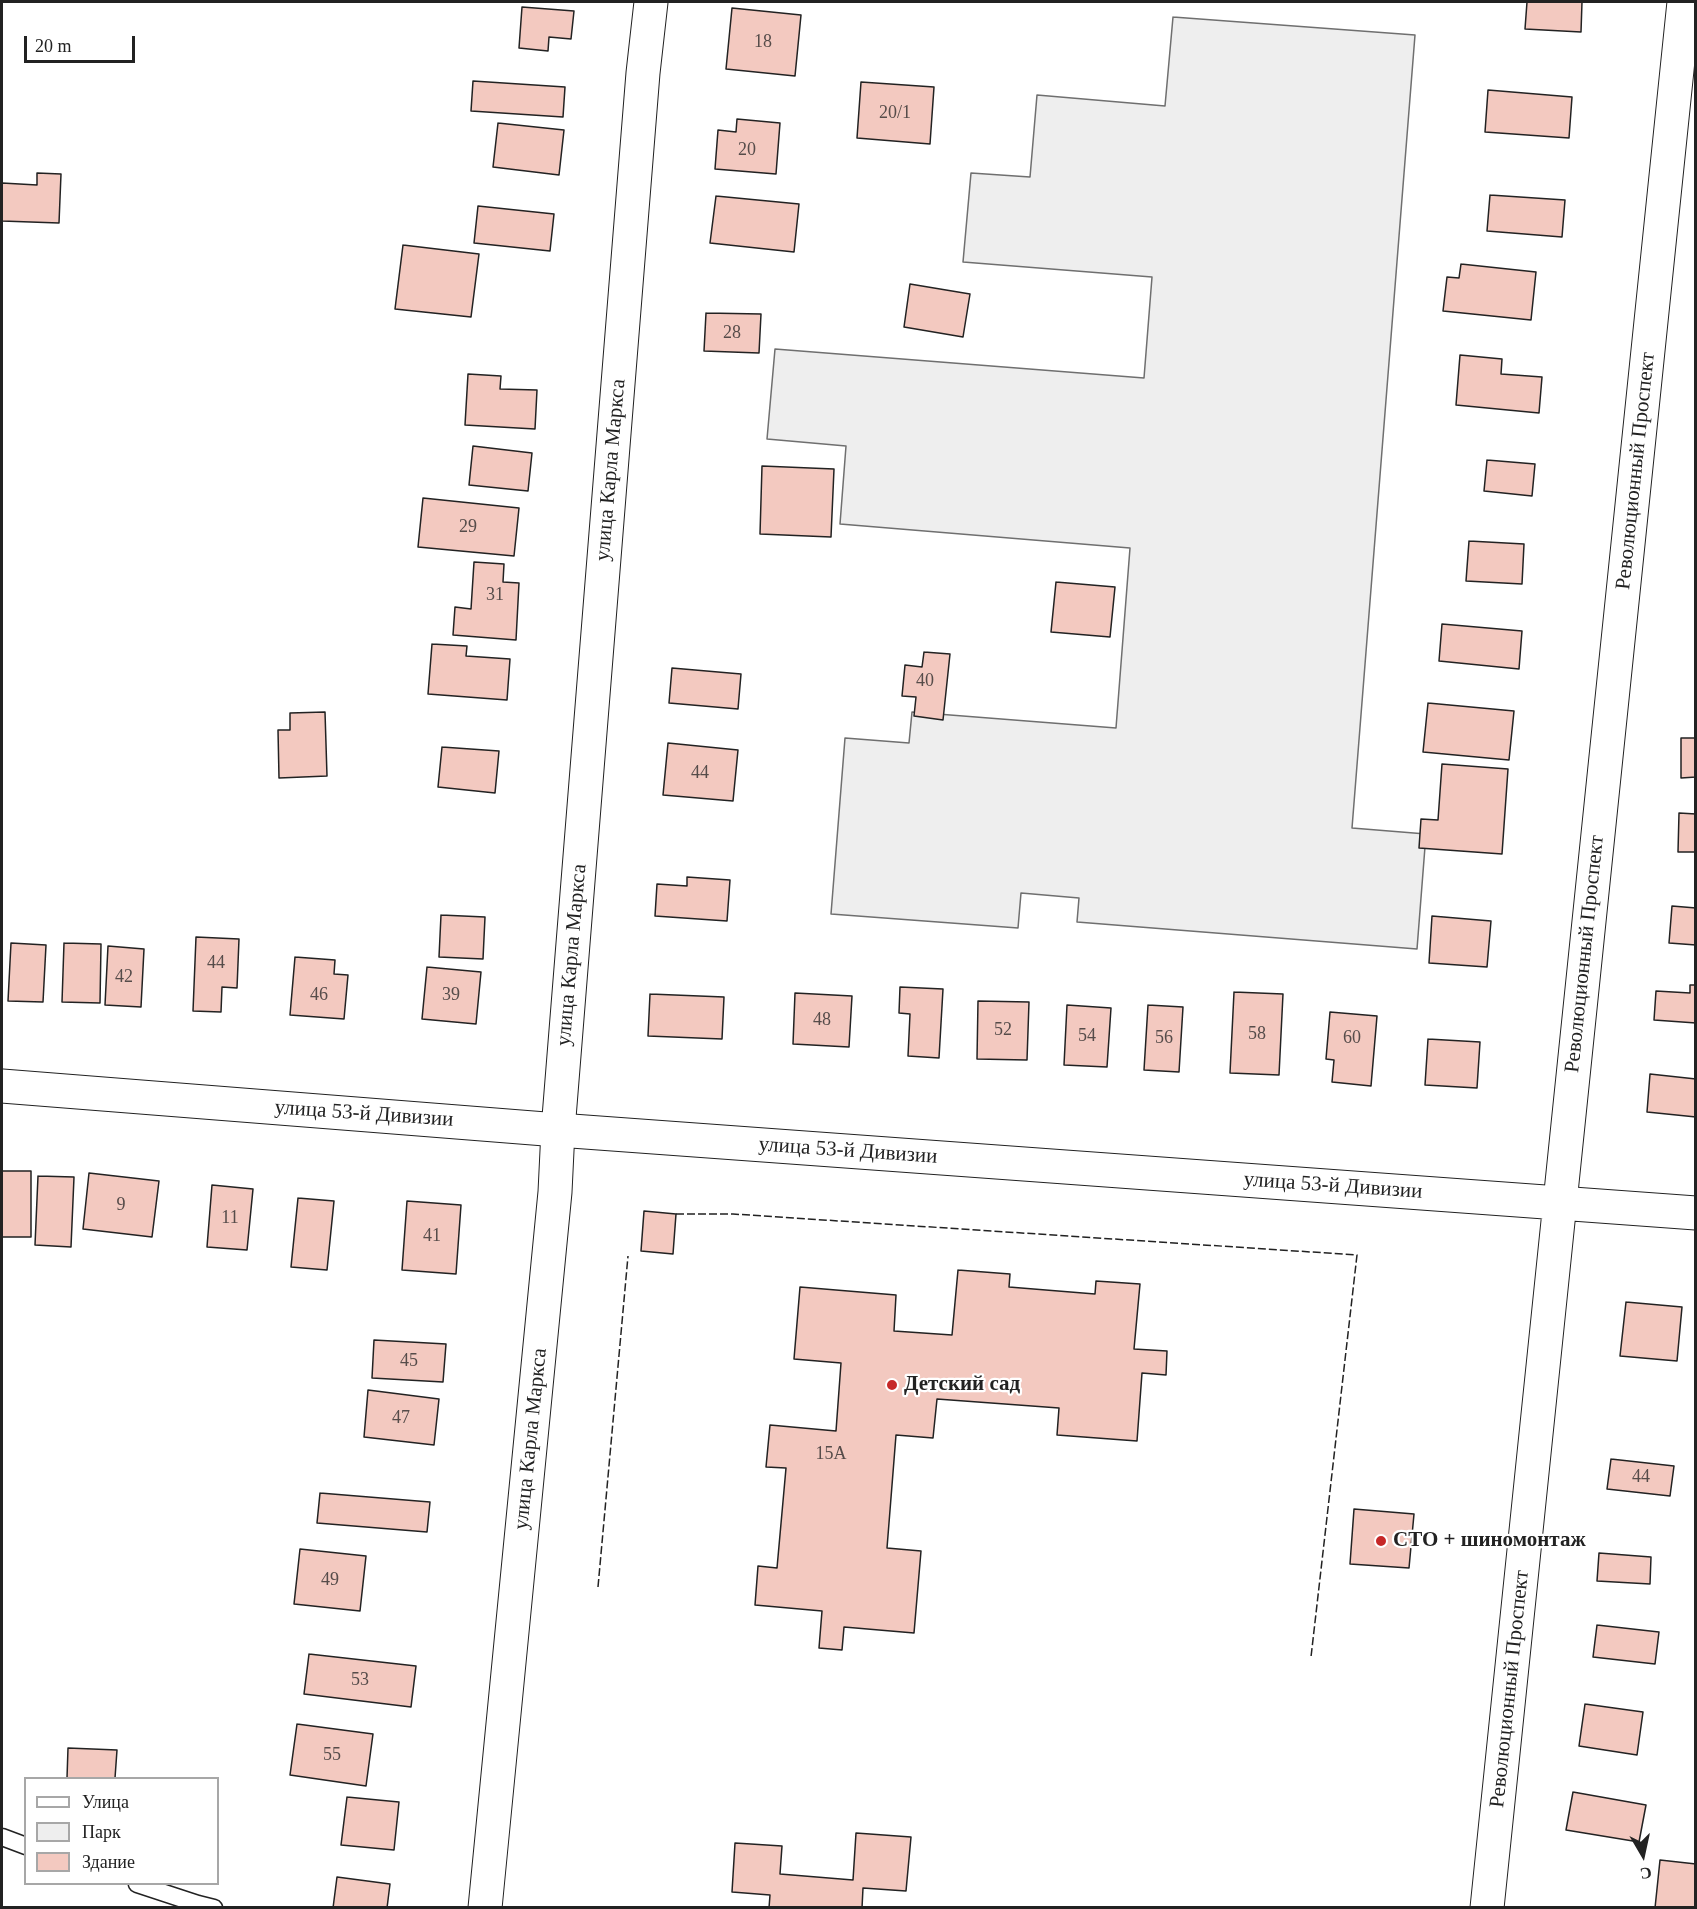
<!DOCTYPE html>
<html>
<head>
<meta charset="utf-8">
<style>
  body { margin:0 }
  #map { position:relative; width:1697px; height:1909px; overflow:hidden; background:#fff; font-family:Georgia,serif }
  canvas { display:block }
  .frame { position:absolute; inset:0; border:3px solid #222; pointer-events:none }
  .legend { position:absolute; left:24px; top:1777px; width:195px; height:108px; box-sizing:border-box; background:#fff; border:2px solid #a7a7a7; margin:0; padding:8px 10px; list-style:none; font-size:18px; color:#222 }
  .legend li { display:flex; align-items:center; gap:12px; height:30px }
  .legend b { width:30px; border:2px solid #a7a7a7 }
  .north { position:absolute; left:1613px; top:1825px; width:60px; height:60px; -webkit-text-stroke:4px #fff; paint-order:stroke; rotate:171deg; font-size:16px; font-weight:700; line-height:24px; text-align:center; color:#222 }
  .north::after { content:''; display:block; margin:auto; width:21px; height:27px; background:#222; clip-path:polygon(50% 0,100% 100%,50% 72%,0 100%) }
  .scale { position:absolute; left:24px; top:36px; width:111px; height:27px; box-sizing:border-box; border:3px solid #222; border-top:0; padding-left:8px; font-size:18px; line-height:21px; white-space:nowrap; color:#222; -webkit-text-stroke:4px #fff; paint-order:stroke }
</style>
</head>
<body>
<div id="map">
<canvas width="1697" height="1909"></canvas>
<div class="frame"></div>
<ul class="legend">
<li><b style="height:8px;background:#fff"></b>Улица</li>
<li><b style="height:16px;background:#eee"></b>Парк</li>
<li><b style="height:16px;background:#f3c9c0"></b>Здание</li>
</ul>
<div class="north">С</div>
<div class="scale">20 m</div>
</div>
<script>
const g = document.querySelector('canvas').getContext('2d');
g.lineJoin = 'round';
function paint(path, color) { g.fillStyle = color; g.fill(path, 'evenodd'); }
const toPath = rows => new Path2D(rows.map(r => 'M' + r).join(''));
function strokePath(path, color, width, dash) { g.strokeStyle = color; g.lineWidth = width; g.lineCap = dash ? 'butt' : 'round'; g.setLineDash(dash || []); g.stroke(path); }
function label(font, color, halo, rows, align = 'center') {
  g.font = font + ' Georgia,serif'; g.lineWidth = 4.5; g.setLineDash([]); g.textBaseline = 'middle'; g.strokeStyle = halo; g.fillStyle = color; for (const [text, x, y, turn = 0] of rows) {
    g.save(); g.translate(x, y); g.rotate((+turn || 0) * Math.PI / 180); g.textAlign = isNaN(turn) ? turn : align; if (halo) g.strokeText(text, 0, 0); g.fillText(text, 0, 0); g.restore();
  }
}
const green = toPath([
  [1173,17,1415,35,1352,828,1426,834,1417,949,1077,922,1079,898,1021,893,1018,928,831,914,845,738,909,743,912,712,1116,728,1130,548,840,524,846,446,767,439,775,349,1144,378,1152,277,963,262,971,173,1030,177,1037,95,1165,106,1173,17]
]);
const building = toPath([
  [1527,2,1582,2,1581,32,1525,29,1527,2],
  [522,7,574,11,571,39,549,37,548,51,519,48,522,7],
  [732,8,801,15,795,76,726,69,732,8],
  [473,81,565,87,563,117,471,111,473,81],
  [861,82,934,87,930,144,857,138,861,82],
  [1488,90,1572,97,1569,138,1485,132,1488,90],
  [737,119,780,123,776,174,715,169,718,130,736,132,737,119],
  [498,123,564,130,559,175,493,167,498,123],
  [37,173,61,174,59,223,2,221,2,183,37,185,37,173],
  [1490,195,1565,200,1562,237,1487,231,1490,195],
  [716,196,799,204,794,252,710,243,716,196],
  [478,206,554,214,550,251,474,243,478,206],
  [403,245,479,254,471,317,395,309,403,245],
  [1461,264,1536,272,1531,320,1443,311,1447,277,1459,278,1461,264],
  [910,284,970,294,963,337,904,327,910,284],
  [706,313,761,314,759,353,704,351,706,313],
  [1460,355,1502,359,1501,374,1542,377,1539,413,1456,405,1460,355],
  [468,374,501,376,500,389,537,390,535,429,465,425,468,374],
  [473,446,532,453,528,491,469,485,473,446],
  [1487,460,1535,464,1532,496,1484,491,1487,460],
  [762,466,834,469,831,537,760,534,762,466],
  [423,498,519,508,514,556,418,547,423,498],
  [1469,541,1524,544,1522,584,1466,581,1469,541],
  [474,562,504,564,503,582,519,583,516,640,453,635,455,607,471,609,474,562],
  [1056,582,1115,587,1110,637,1051,632,1056,582],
  [1442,624,1522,631,1519,669,1439,661,1442,624],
  [432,644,467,646,466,656,510,659,507,700,428,694,432,644],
  [924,652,950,654,943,720,914,716,916,697,902,696,905,665,922,667,924,652],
  [672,668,741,674,738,709,669,703,672,668],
  [1428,703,1514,711,1509,760,1423,752,1428,703],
  [325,712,327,776,279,778,278,730,290,730,290,713,325,712],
  [1681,738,1696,738,1696,777,1681,778,1681,738],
  [668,743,738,750,733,801,663,795,668,743],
  [442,747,499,751,495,793,438,787,442,747],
  [1442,764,1508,769,1502,854,1419,848,1421,819,1438,820,1442,764],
  [1679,813,1696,814,1696,852,1678,852,1679,813],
  [687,877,730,880,727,921,655,916,657,884,687,886,687,877],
  [1672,906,1696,908,1696,945,1669,943,1672,906],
  [441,915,485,917,483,959,439,957,441,915],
  [1432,916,1491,921,1487,967,1429,963,1432,916],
  [196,937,239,939,237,988,222,987,221,1012,193,1011,196,937],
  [11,943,46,945,43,1002,8,1001,11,943],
  [64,943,101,944,100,1003,62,1002,64,943],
  [108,946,144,949,141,1007,105,1005,108,946],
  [295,957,335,960,334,974,348,975,344,1019,290,1015,295,957],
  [427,967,481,972,476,1024,422,1019,427,967],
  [1690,985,1696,985,1696,1023,1654,1020,1656,991,1690,993,1690,985],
  [900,987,943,989,939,1058,908,1056,910,1014,899,1013,900,987],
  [1234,992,1283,994,1279,1075,1230,1073,1234,992],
  [795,993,852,996,849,1047,793,1044,795,993],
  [650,994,724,997,722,1039,648,1036,650,994],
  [978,1001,1029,1002,1027,1060,977,1059,978,1001],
  [1067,1005,1111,1008,1107,1067,1064,1065,1067,1005],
  [1148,1005,1183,1007,1179,1072,1144,1070,1148,1005],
  [1330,1012,1377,1016,1371,1086,1332,1082,1334,1060,1326,1059,1330,1012],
  [1428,1039,1480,1042,1477,1088,1425,1085,1428,1039],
  [1650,1074,1696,1079,1696,1117,1647,1112,1650,1074],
  [2,1171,31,1171,31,1237,2,1237,2,1171],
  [89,1173,159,1181,152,1237,83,1229,89,1173],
  [38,1176,74,1177,71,1247,35,1245,38,1176],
  [212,1185,253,1189,247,1250,207,1247,212,1185],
  [298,1198,334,1201,327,1270,291,1267,298,1198],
  [407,1201,461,1205,456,1274,402,1270,407,1201],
  [644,1211,676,1214,673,1254,641,1251,644,1211],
  [958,1270,1010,1274,1009,1287,1095,1294,1096,1281,1140,1284,1134,1349,1167,1351,1166,1375,1142,1373,1137,1441,1057,1435,1059,1408,937,1399,933,1438,896,1435,887,1548,921,1551,914,1633,844,1627,842,1650,819,1648,822,1611,755,1605,758,1566,777,1568,786,1468,766,1467,770,1425,836,1431,841,1363,794,1359,800,1287,896,1295,894,1331,952,1335,958,1270],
  [1626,1302,1682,1307,1677,1361,1620,1356,1626,1302],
  [374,1340,446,1344,443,1382,372,1378,374,1340],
  [368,1390,439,1399,434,1445,364,1437,368,1390],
  [1611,1459,1674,1466,1670,1496,1607,1489,1611,1459],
  [320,1493,430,1502,427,1532,317,1523,320,1493],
  [1354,1509,1414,1514,1409,1568,1350,1564,1354,1509],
  [300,1549,366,1556,360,1611,294,1604,300,1549],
  [1599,1553,1651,1557,1650,1584,1597,1581,1599,1553],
  [1597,1625,1659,1632,1655,1664,1593,1657,1597,1625],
  [309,1654,416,1666,411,1707,304,1694,309,1654],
  [1585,1704,1643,1712,1637,1755,1579,1746,1585,1704],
  [297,1724,373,1734,366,1786,290,1775,297,1724],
  [68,1748,117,1750,115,1778,67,1778,68,1748],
  [1573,1792,1646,1805,1639,1842,1566,1830,1573,1792],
  [347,1797,399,1802,394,1850,341,1845,347,1797],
  [856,1833,911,1837,906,1891,863,1888,862,1908,769,1908,770,1895,732,1892,735,1843,782,1846,780,1874,853,1880,856,1833],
  [1660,1860,1696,1864,1696,1908,1655,1908,1660,1860],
  [337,1877,390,1884,387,1908,333,1908,337,1877]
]);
const service = toPath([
  [2,1837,26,1846],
  [137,1884,198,1904,214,1908]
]);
const minor = toPath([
  [1560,1202,1684,2],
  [485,1908,555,1192,558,1130,643,73,651,2]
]);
const tertiary = toPath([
  [2,1086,558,1130,1696,1213],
  [1487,1908,1560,1202]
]);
const fence = toPath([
  [676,1214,733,1214,1357,1255,1311,1657],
  [598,1587,628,1256]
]);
const markers = [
  [892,1385,6,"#c62828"],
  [1381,1541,6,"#c62828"]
];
const numberNames = [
  ["18",763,42],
  ["20/1",895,113],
  ["20",747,150],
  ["28",732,333],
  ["29",468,527],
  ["31",495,595],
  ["40",925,681],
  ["44",700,773],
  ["44",216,963],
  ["42",124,977],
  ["46",319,995],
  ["39",451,995],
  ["48",822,1020],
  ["52",1003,1030],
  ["58",1257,1034],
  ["54",1087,1036],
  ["56",1164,1038],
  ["60",1352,1038],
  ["9",121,1205],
  ["11",230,1218],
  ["41",432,1236],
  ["45",409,1361],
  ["47",401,1418],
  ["15А",831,1454],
  ["44",1641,1477],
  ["49",330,1580],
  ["53",360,1680],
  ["55",332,1755]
];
const streetNames = [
  ["улица Карла Маркса",611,470,-85],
  ["Революционный Проспект",1636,471,-84],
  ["Революционный Проспект",1585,954,-84],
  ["улица Карла Маркса",572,955,-85],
  ["улица 53-й Дивизии",364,1114,4],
  ["улица 53-й Дивизии",848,1151,4],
  ["улица 53-й Дивизии",1333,1186,4],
  ["улица Карла Маркса",531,1439,-84],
  ["Революционный Проспект",1510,1689,-84]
];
const poiNames = [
  ["Детский сад",904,1385],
  ["СТО + шиномонтаж",1393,1541]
];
paint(green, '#eee');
strokePath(green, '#6f6f6f', 1.5);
paint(building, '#f3c9c0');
strokePath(building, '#222', 1.5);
strokePath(service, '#222', 19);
strokePath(minor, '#222', 35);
strokePath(tertiary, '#222', 35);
strokePath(service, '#fff', 16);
strokePath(minor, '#fff', 33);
strokePath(tertiary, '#fff', 33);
strokePath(fence, '#222', 1.5, [8, 3]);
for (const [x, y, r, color] of markers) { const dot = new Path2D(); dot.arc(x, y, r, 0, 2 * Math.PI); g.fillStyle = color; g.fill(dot); strokePath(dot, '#fff', 2); }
label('18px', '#564c4a', null, numberNames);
label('21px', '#222', '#fff', streetNames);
label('bold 21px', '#222', '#fff', poiNames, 'left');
</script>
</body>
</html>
